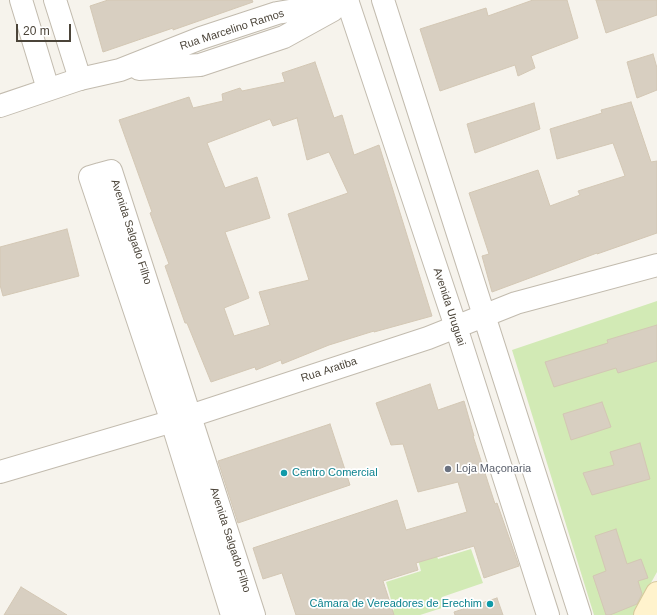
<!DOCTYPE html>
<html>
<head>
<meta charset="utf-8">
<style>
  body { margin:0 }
  #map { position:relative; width:657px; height:615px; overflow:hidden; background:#f6f3ec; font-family:Helvetica,sans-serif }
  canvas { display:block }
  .scale { position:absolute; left:16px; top:24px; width:55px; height:18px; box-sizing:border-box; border:2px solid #4b4439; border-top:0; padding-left:5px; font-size:12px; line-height:14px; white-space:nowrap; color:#4b4439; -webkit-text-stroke:3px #fff; paint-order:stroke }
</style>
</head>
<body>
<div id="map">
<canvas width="657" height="615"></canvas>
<div class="scale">20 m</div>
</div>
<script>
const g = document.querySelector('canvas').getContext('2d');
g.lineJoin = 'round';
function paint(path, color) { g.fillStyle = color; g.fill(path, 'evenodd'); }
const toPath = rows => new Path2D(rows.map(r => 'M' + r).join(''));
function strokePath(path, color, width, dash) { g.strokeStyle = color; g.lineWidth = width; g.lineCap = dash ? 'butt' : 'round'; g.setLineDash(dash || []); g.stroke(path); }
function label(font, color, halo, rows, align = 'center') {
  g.font = font + ' Helvetica,sans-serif'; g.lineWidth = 3.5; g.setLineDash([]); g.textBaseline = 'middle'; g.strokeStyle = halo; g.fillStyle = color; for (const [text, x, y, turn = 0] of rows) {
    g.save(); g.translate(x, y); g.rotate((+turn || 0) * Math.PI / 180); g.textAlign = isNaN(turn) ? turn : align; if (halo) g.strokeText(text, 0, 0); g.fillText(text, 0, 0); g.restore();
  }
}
const green = toPath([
  [657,301,657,572,633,615,594,615,512,350],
  [432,542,438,559,471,549,483,583,442,597,445,607,420,615,381,615,394,610,386,582,421,571,415,548]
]);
const building = toPath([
  [108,0,252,0,253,2,173,30,173,28,103,52,90,6,108,0],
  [533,0,567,0,578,38,531,56,535,68,518,76,515,65,440,91,420,29,486,8,488,16,533,0],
  [596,0,657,0,657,15,606,33,596,0],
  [653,54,657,68,657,90,637,98,627,62,653,54],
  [315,62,334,118,342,115,354,155,379,145,432,316,374,332,374,331,329,345,282,364,281,360,256,370,255,367,211,382,187,323,185,323,165,266,169,264,150,213,152,212,119,120,189,97,193,108,223,101,222,94,240,88,242,91,285,82,282,73,315,62],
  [297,118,307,160,329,152,348,193,288,214,309,280,259,292,270,325,234,336,224,308,249,298,225,232,270,218,257,177,225,188,207,143,270,119,273,126,297,118],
  [631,102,651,162,657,161,657,233,597,254,597,253,492,292,482,256,489,254,469,193,538,170,550,206,580,195,578,191,625,176,613,143,557,159,550,129,602,113,601,110,631,102],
  [534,103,540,129,475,153,467,124,534,103],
  [67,229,79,276,3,296,0,285,0,247,67,229],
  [657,325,657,361,618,373,616,368,554,387,545,362,608,343,607,340,657,325],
  [430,384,438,410,464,401,474,436,473,436,495,504,497,503,519,566,484,578,474,546,416,563,418,570,383,581,394,615,296,615,282,573,263,579,253,548,397,500,406,530,467,512,458,482,418,492,403,444,391,445,376,403,430,384],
  [602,402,611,427,571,440,563,414,602,402],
  [330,424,350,485,238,523,218,461,330,424],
  [640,443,650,479,592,495,583,473,614,465,610,452,640,443],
  [616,529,627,564,641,559,648,578,638,581,642,594,637,604,610,615,606,615,593,576,606,571,595,536,616,529],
  [21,587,67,615,4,615,21,587],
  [497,598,503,615,455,615,454,612,497,598]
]);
const minor = toPath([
  [21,0,48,89],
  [55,0,80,79],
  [232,615,172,422,90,177,100,174,111,171,254,615]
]);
const tertiary = toPath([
  [347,0,456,327,548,615],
  [383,0,580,615],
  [139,69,200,65,284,37,333,10],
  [0,106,80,79,120,70,201,38,277,13,348,2],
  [0,472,190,416,428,338,516,303,657,265]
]);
const secondary = toPath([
  [645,615,657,593]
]);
const markers = [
  [448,469,4,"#6b7280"],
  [284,473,4,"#0f9aa8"],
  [490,604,4,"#0f9aa8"]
];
const streetNames = [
  ["Rua Marcelino Ramos",232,30,-18],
  ["Avenida Salgado Filho",131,232,72],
  ["Avenida Uruguai",449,307,72],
  ["Rua Aratiba",329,370,-18],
  ["Avenida Salgado Filho",230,540,72]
];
const worshipNames = [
  ["Loja Maçonaria",456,469]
];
const cultureNames = [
  ["Centro Comercial",292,473],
  ["Câmara de Vereadores de Erechim",482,604,"right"]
];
paint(green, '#d2eab5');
paint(building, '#d8cfc1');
strokePath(building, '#d3c7b4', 1);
strokePath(minor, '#c2bbae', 24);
strokePath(tertiary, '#c2bbae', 24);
strokePath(secondary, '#d6c79b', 24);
strokePath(minor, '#fff', 22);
strokePath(tertiary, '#fff', 22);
strokePath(secondary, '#fff3cd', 22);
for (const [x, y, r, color] of markers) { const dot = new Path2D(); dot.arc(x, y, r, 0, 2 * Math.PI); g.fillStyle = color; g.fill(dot); strokePath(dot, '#fff', 1.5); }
label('11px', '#4b4439', '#fff', streetNames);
label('11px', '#5b616d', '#fff', worshipNames, 'left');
label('11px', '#0d838f', '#fff', cultureNames, 'left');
</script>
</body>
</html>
